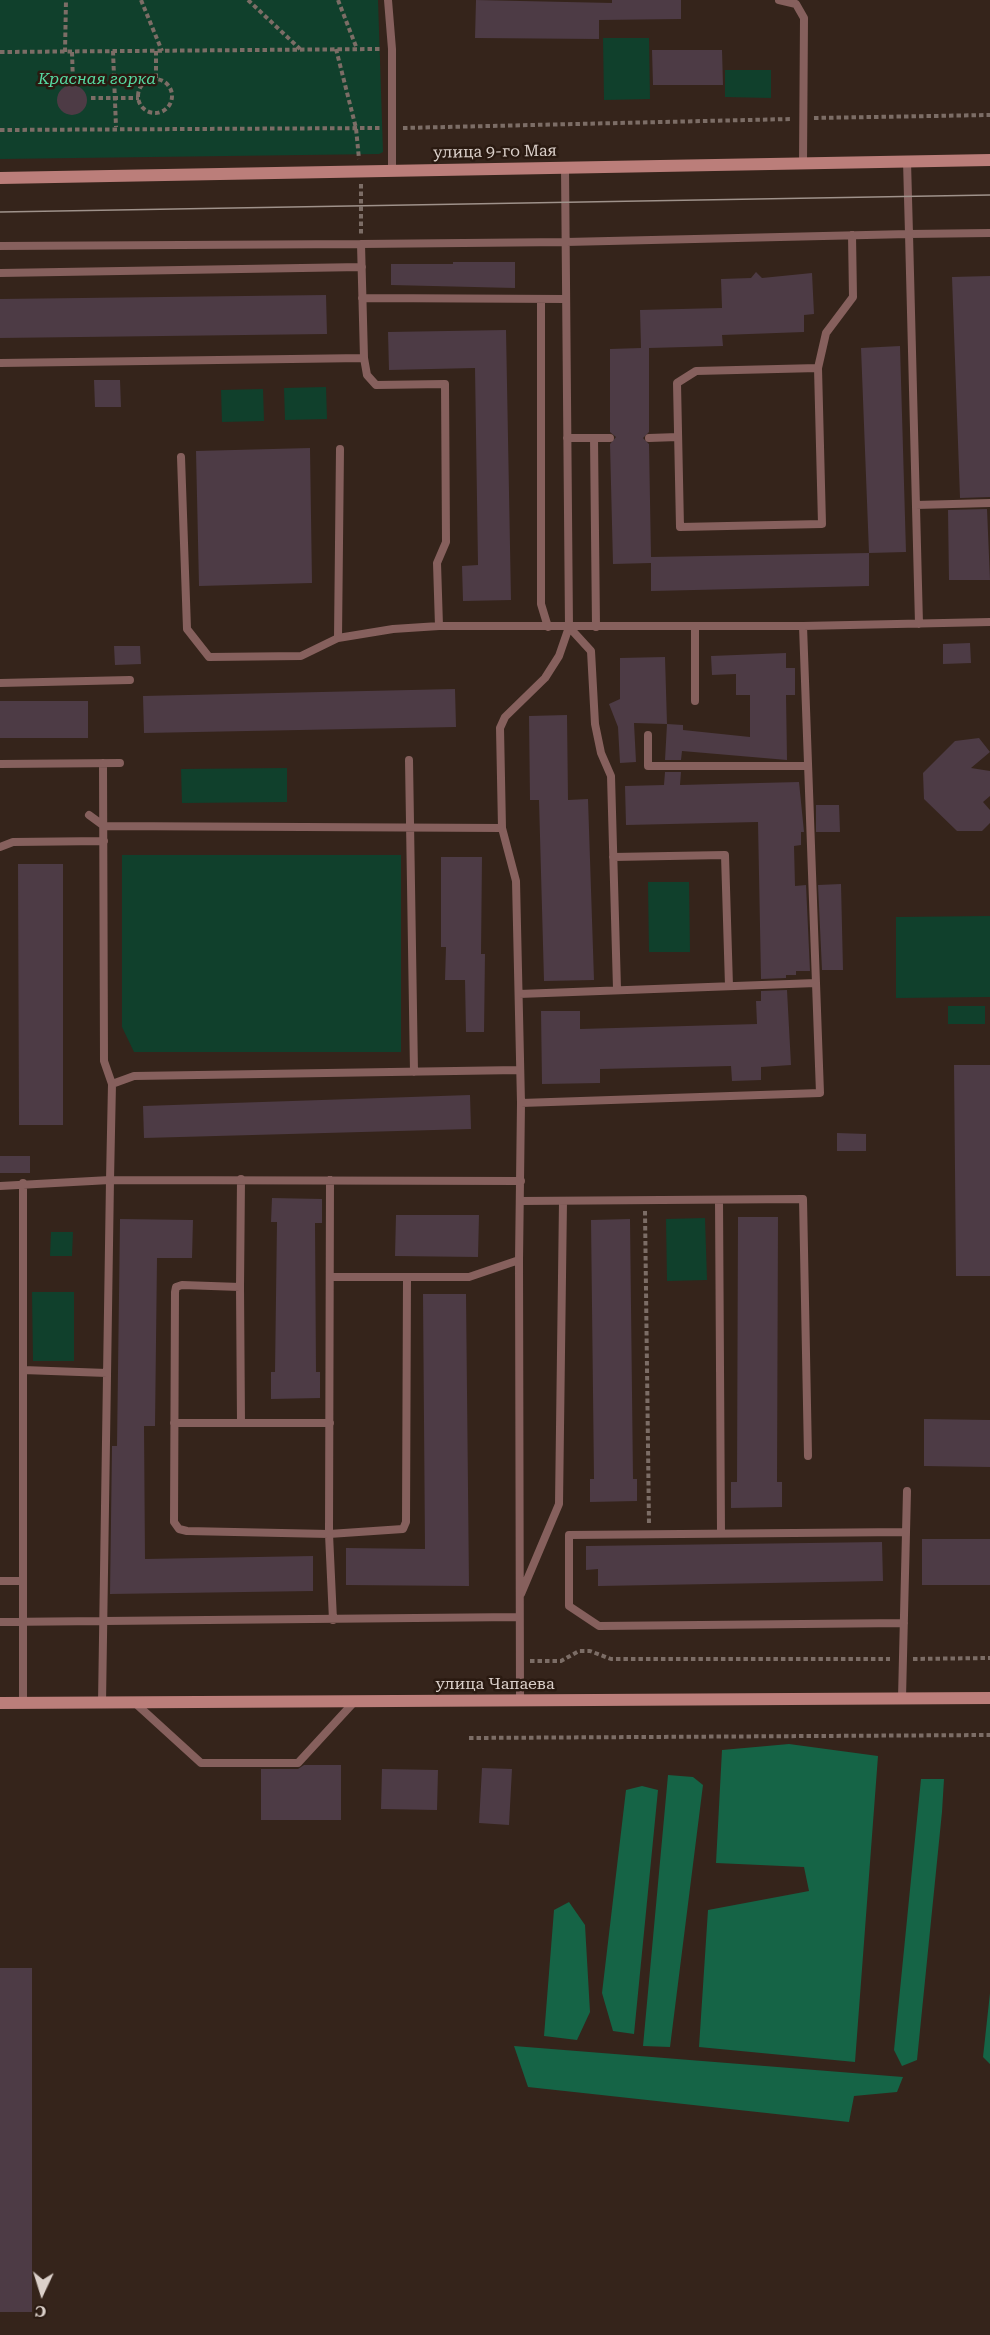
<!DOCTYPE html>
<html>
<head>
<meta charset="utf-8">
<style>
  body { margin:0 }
  #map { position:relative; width:990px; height:2335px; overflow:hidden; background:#35241b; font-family:"Roboto Serif",serif }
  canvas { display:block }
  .north { position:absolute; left:12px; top:2263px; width:60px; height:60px; -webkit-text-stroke:4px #2a1a11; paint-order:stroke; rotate:184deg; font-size:16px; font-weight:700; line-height:24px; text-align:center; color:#dbd0ca }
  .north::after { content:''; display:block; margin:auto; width:21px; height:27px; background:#dbd0ca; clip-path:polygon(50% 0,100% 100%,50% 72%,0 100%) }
</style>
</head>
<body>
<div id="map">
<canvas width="990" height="2335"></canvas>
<div class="north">С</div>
</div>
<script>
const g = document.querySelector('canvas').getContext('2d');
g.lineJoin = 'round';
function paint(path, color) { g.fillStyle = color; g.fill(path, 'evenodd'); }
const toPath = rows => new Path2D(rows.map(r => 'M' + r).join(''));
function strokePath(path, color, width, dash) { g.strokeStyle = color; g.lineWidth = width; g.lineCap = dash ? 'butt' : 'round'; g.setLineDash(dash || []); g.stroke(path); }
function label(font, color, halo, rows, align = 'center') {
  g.font = font + ' "Roboto Serif",serif'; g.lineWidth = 5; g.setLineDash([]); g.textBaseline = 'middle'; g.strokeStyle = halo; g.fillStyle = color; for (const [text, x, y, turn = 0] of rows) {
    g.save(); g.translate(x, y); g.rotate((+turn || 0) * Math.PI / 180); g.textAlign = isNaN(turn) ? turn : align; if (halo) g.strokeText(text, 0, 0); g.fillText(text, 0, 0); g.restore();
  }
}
const green = toPath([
  [0,0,378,0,383,152,379,154,0,159],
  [603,38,649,38,650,99,604,100],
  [725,70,771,70,771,98,725,97],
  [326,387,327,419,285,420,284,388],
  [263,389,264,421,222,422,221,390],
  [287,768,287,802,182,803,181,769],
  [122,855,401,855,401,1052,134,1052,122,1027],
  [648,882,689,882,690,952,649,952],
  [990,916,990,997,896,998,896,917],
  [948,1006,985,1006,985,1024,948,1024],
  [705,1218,707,1280,667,1281,666,1219],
  [51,1232,73,1232,72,1256,50,1256],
  [32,1292,74,1292,74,1361,33,1361]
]);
const forest = toPath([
  [789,1744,878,1756,855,2062,699,2047,708,1910,809,1891,804,1867,716,1863,722,1750],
  [668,1775,693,1777,703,1785,670,2047,643,2046],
  [921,1779,944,1779,942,1812,917,2060,902,2066,894,2050],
  [642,1786,658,1790,634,2034,613,2031,602,1993,626,1790],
  [569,1902,585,1925,590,2012,577,2040,544,2036,554,1910],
  [990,1993,990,2064,983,2057],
  [514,2046,903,2077,897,2092,854,2096,849,2122,528,2087]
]);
const building = toPath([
  [476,0,612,3,612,0,681,0,681,19,599,20,599,39,475,38],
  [652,50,722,50,723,85,653,85],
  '57 100a15 15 0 1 1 30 0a15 15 0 1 1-30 0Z',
  [453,262,515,262,515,288,391,285,391,264,453,264],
  [756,272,762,278,812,273,814,314,804,315,804,332,722,335,723,346,649,348,649,432,643,438,649,444,651,557,869,553,869,586,651,591,651,563,613,564,610,444,616,437,610,432,610,349,641,348,640,310,722,308,721,279,751,278],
  [990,276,990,497,960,498,952,277],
  [326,295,327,334,0,338,0,299],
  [506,330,511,600,463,601,462,566,478,565,475,368,389,370,388,332],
  [900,346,906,552,869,553,861,348],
  [94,380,120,380,121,407,95,407],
  [310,448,312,583,199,586,196,451],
  [987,509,990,580,949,580,948,510],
  [970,643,971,663,943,664,943,644],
  [114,646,140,646,141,664,115,665],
  [786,653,786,668,795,668,795,695,786,695,787,760,682,751,681,760,665,760,667,724,683,725,683,730,750,737,750,695,736,695,736,674,712,675,711,656],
  [665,657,667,724,634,723,636,762,620,763,618,727,609,704,620,699,620,658],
  [455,689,456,727,144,733,143,696],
  [0,701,88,701,88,738,0,738],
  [567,715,568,800,588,799,594,980,544,981,539,800,530,800,529,716],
  [979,738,990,752,971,768,990,771,990,796,983,802,990,810,990,823,982,831,957,831,924,799,923,773,955,741],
  [665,772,681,772,680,785,799,782,804,832,801,832,801,845,794,846,795,886,806,885,810,971,796,971,796,975,786,975,786,978,761,979,758,822,626,825,625,786,664,785],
  [816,805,839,805,840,832,816,832],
  [441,857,482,857,481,954,485,954,484,1032,466,1032,465,980,445,980,446,947,441,947],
  [18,864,63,864,63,1125,19,1125],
  [841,884,843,970,822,970,818,885],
  [787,990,791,1065,761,1067,761,1080,732,1081,731,1066,600,1069,600,1083,542,1084,541,1011,580,1011,580,1029,757,1024,756,1001,761,1001,761,991],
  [954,1065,990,1065,990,1276,956,1276],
  [470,1095,471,1129,144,1138,143,1106],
  [837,1133,866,1134,866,1151,837,1151],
  [0,1156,30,1156,30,1173,0,1173],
  [272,1198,322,1199,322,1223,315,1223,316,1372,320,1372,320,1398,271,1399,271,1372,275,1372,277,1222,271,1222],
  [396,1215,479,1215,478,1257,395,1256],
  [738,1217,778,1217,777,1482,782,1482,782,1507,731,1508,731,1482,737,1482],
  [120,1219,193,1220,192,1258,157,1258,155,1426,144,1426,145,1559,313,1556,313,1591,110,1594,112,1446,117,1446],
  [630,1219,633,1479,637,1479,637,1501,590,1502,590,1479,594,1479,591,1220],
  [423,1294,466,1294,469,1586,346,1585,346,1548,425,1549],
  [924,1419,990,1420,990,1467,924,1466],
  [922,1539,990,1539,990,1585,922,1585],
  [882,1542,883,1581,598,1586,598,1569,586,1570,586,1546],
  [304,1765,341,1765,341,1820,261,1820,261,1769,298,1769],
  [482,1768,512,1769,509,1825,479,1823],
  [382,1769,438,1770,437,1810,381,1809],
  [0,1968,32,1968,32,2312,0,2312]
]);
const path = toPath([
  [141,0,162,51],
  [248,0,300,49],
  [338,0,357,49],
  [336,49,356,128,359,159],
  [113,51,116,127],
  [156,51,156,79],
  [0,52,380,49],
  [65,52,66,0],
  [72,52,73,83],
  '138 96a17 17 0 1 1 34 0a17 17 0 1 1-34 0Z',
  [91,98,139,98],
  [814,118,990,115],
  [403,128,791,119],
  [0,130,380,128],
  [361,184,361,234],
  [645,1211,649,1524],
  [913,1659,990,1658],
  [530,1661,561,1661,579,1651,590,1651,611,1659,890,1659],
  [469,1738,990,1735]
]);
const lane = toPath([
  [388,0,392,49,392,171],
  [779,0,796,4,804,18,803,163],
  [907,161,909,234,990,233],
  [0,246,361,244],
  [0,273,362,267],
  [362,298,566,299],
  [541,299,541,604,548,627],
  [364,358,367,375,376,385,445,384,446,542,437,563,439,626],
  [0,363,364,358,361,244,566,242,909,234,919,624],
  [818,368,822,524,680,527,677,383,696,371,818,368],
  [818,368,826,333,853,297,852,235],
  [567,438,594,438,596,627],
  [594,438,610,438],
  [649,438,678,437],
  [181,457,187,629,209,657,301,656,338,638,393,629,439,626,803,626,990,622],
  [916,505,990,503],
  [569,627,591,651,595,724,601,753,611,776,617,989],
  [338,638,340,449],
  [0,683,130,680],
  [695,701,695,627],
  [648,735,648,766,808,766],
  [409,760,414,1072],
  [103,763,104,1061,112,1084],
  [0,764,120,763],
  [89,815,104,826,502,828],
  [0,847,13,842,104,841],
  [613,857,725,855,729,986],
  [519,994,816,983],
  [521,1103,820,1093,803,626],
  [241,1179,240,1287,182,1285,176,1287,175,1292,174,1522,179,1529,187,1531,329,1534,403,1529,406,1522,407,1277,469,1277,519,1260,521,1103,516,881,502,828,500,728,505,717,545,678,559,656,569,627,565,167],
  [330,1180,329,1534,333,1620],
  [23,1183,23,1703],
  [0,1186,110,1180,112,1084,134,1076,519,1070],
  [719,1200,721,1533],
  [520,1201,803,1199,808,1456],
  [519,1260,520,1700],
  [330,1277,407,1277],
  [240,1287,241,1423],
  [23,1370,107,1373],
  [174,1423,330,1423],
  [0,1581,23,1581],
  [521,1594,559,1504,563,1201],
  [0,1622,519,1617],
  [904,1623,599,1626,569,1606,569,1535,906,1532],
  [902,1698,907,1491],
  [134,1702,201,1763,298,1763,355,1701],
  [102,1703,110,1180,521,1181]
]);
const secondary = toPath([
  [0,178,990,160],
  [0,1703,990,1698]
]);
const tram = toPath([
  [0,212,990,195]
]);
const parkNames = [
  ["Красная горка",97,79]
];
const streetNames = [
  ["улица 9-го Мая",495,152,-1],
  ["улица Чапаева",495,1684]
];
paint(green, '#10402c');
paint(forest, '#156446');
paint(building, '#4d3b45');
strokePath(path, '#7c6d66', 4, [4.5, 3]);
strokePath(lane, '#86605d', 8);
strokePath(secondary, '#bb7e7a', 12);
strokePath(tram, '#9f928b', 1.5);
label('italic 16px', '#56daa2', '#2a1a11', parkNames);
label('16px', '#dbd0ca', '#2a1a11', streetNames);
</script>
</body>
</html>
